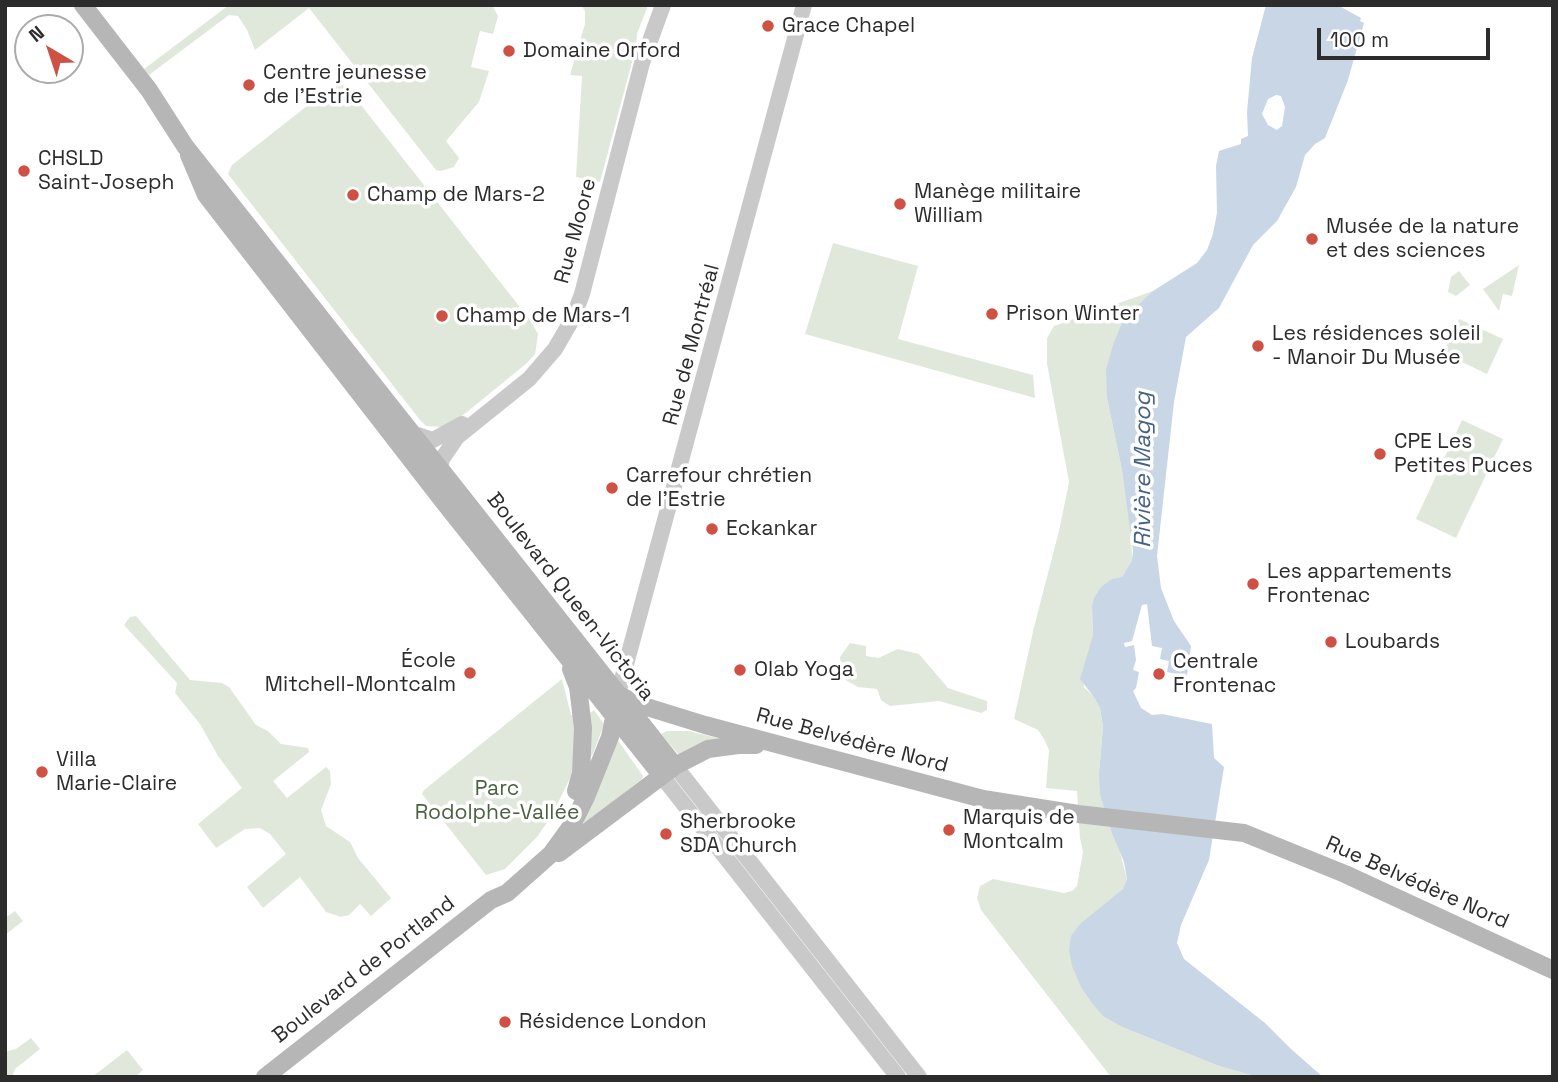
<!DOCTYPE html>
<html>
<head>
<meta charset="utf-8">
<style>
  body { margin:0 }
  #map { position:relative; width:1558px; height:1082px; overflow:hidden; background:#fff; font-family:"Space Grotesk",sans-serif }
  canvas { display:block }
  .frame { position:absolute; inset:0; border:7px solid #2c2c2c; pointer-events:none }
  .north { position:absolute; left:14px; top:14px; width:70px; height:70px; box-sizing:border-box; background:#fff; border:2px solid #ababab; border-radius:50%; rotate:321deg; font-size:19px; font-weight:700; line-height:28px; text-align:center; color:#2c2c2c }
  .north::after { content:''; display:block; margin:auto; width:24px; height:32px; background:#ce5144; clip-path:polygon(50% 0,100% 100%,50% 72%,0 100%) }
  .scale { position:absolute; left:1317px; top:28px; width:173px; height:32px; box-sizing:border-box; border:4px solid #2c2c2c; border-top:0; padding-left:9px; font-size:21px; line-height:24px; white-space:nowrap; color:#2c2c2c; -webkit-text-stroke:5px #fff; paint-order:stroke }
</style>
</head>
<body>
<div id="map">
<canvas width="1558" height="1082"></canvas>
<div class="frame"></div>
<div class="north">N</div>
<div class="scale">100 m</div>
</div>
<script>
const g = document.querySelector('canvas').getContext('2d');
g.lineJoin = 'round';
function paint(path, color) { g.fillStyle = color; g.fill(path, 'evenodd'); }
const toPath = rows => new Path2D(rows.map(r => 'M' + r).join(''));
function strokePath(path, color, width, dash) { g.strokeStyle = color; g.lineWidth = width; g.lineCap = dash ? 'butt' : 'round'; g.setLineDash(dash || []); g.stroke(path); }
function label(font, color, halo, rows, align = 'center') {
  g.font = font + ' "Space Grotesk",sans-serif'; g.lineWidth = 7; g.setLineDash([]); g.textBaseline = 'middle'; g.strokeStyle = halo; g.fillStyle = color; for (const [text, x, y, turn = 0] of rows) {
    g.save(); g.translate(x, y); g.rotate((+turn || 0) * Math.PI / 180); g.textAlign = isNaN(turn) ? turn : align; if (halo) g.strokeText(text, 0, 0); g.fillText(text, 0, 0); g.restore();
  }
}
const green = toPath([
  [229,5,492,5,498,16,493,34,480,31,471,67,489,71,479,102,446,141,459,158,454,167,441,171,436,170,309,8,255,50,247,30,238,16,229,15,149,75,144,69],
  [581,5,648,5,637,34,636,47,600,182,576,177,582,76,570,75,585,24,585,11],
  [335,84,346,86,530,320,538,334,535,354,527,363,451,425,443,427,426,426,420,420,228,174,232,165],
  [833,243,918,266,898,339,1033,375,1035,398,805,334],
  [1519,265,1512,296,1503,294,1499,311,1483,289],
  [1459,271,1470,285,1456,296,1448,292,1451,277],
  [1153,291,1121,325,1107,398,1122,470,1131,530,1132,560,1122,577,1092,606,1093,635,1087,661,1082,671,1084,687,1093,696,1100,708,1103,727,1099,773,1127,879,1123,889,1114,898,1094,1006,1104,1016,1122,1027,1219,1066,1258,1077,1111,1077,981,910,977,898,980,886,993,879,1064,893,1072,891,1077,886,1083,852,1080,838,1077,791,1046,788,1049,750,1044,739,1038,730,1014,719,1034,627,1059,531,1069,482,1047,364,1047,338,1054,326],
  [1459,319,1503,339,1487,374,1443,353],
  [1462,420,1503,439,1456,538,1416,519],
  [136,616,190,680,222,683,229,687,256,725,268,731,281,744,308,748,309,752,273,781,287,798,326,767,330,771,331,784,321,810,326,826,350,842,358,858,391,898,371,916,360,904,349,915,341,917,326,912,300,877,263,908,247,887,286,854,270,834,260,828,245,829,216,848,198,824,242,788,218,756,200,724,175,693,177,683,124,625,130,617],
  [850,643,866,646,866,656,878,658,898,649,919,654,948,688,987,701,987,710,981,713,939,701,890,706,881,700,877,689,858,687,842,678,840,657],
  [562,679,571,715,575,715,575,757,571,776,551,817,537,837,505,869,486,875,422,794,424,790],
  [594,710,604,724,593,754,590,757,590,713],
  [667,731,688,731,726,740,679,755,661,734],
  [617,739,643,776,642,779,586,823,582,822],
  [15,911,23,921,5,935,5,918],
  [31,1038,40,1049,15,1069,13,1074,16,1077,5,1077,5,1052,16,1049],
  [127,1050,143,1070,135,1077,92,1077]
]);
const water = toPath([
  [1266,5,1342,5,1341,7,1361,18,1360,21,1364,23,1348,80,1325,138,1315,144,1305,155,1296,187,1277,221,1253,245,1219,308,1186,337,1174,402,1157,556,1161,588,1174,621,1191,646,1187,676,1167,672,1169,661,1160,659,1162,648,1152,646,1147,604,1142,605,1132,641,1124,643,1125,647,1134,645,1136,660,1133,670,1139,672,1136,688,1133,691,1141,708,1152,715,1162,714,1212,724,1214,758,1224,767,1209,860,1181,925,1177,943,1184,959,1265,1023,1291,1049,1323,1077,1258,1077,1219,1066,1122,1027,1103,1016,1094,1006,1081,987,1072,966,1069,950,1071,936,1080,924,1123,889,1127,879,1124,862,1112,833,1100,794,1099,773,1103,727,1100,708,1093,696,1080,679,1093,635,1092,606,1094,598,1101,587,1112,579,1122,577,1132,560,1133,551,1122,470,1107,398,1106,370,1113,345,1121,325,1138,305,1153,291,1197,263,1207,250,1213,234,1217,213,1216,166,1219,151,1241,144,1241,139,1248,136,1247,112,1252,58],
  [1276,95,1281,96,1285,107,1282,126,1277,130,1268,125,1262,114,1268,99]
]);
const tertiary = toPath([
  [412,433,433,440,462,424],
  [438,478,442,459,457,437,529,379,555,349,573,318,582,294,642,63,663,5],
  [618,694,804,5],
  [675,766,919,1077],
  [661,775,898,1077]
]);
const secondary = toPath([
  [83,5,149,90,185,146,675,766],
  [189,155,206,195,443,501,661,775],
  [571,669,578,687,583,728,581,773,576,791],
  [618,694,634,703,705,725,983,799,1078,814,1244,833,1345,874,1553,970],
  [559,853,675,766,708,749,738,745,756,745],
  [265,1077,491,900,507,893,551,854,572,825,586,797,610,737,616,708]
]);
const markers = [
  [768,26,7,"#ce5144"],
  [509,51,7,"#ce5144"],
  [249,85,7,"#ce5144"],
  [24,171,7,"#ce5144"],
  [353,195,7,"#ce5144"],
  [900,204,7,"#ce5144"],
  [1312,239,7,"#ce5144"],
  [992,314,7,"#ce5144"],
  [442,316,7,"#ce5144"],
  [1258,346,7,"#ce5144"],
  [1380,454,7,"#ce5144"],
  [612,488,7,"#ce5144"],
  [712,529,7,"#ce5144"],
  [1253,584,7,"#ce5144"],
  [1331,642,7,"#ce5144"],
  [740,670,7,"#ce5144"],
  [470,673,7,"#ce5144"],
  [1159,674,7,"#ce5144"],
  [42,772,7,"#ce5144"],
  [949,830,7,"#ce5144"],
  [666,834,7,"#ce5144"],
  [505,1022,7,"#ce5144"]
];
const poiNames = [
  ["Grace Chapel",782,26],
  ["Domaine Orford",523,51],
  ["Centre jeunesse",263,73],
  ["de l'Estrie",263,97],
  ["CHSLD",38,159],
  ["Saint-Joseph",38,183],
  ["Manège militaire",914,192],
  ["William",914,216],
  ["Champ de Mars-2",367,195],
  ["Musée de la nature",1326,227],
  ["et des sciences",1326,251],
  ["Prison Winter",1006,314],
  ["Champ de Mars-1",456,316],
  ["Les résidences soleil",1272,334],
  ["- Manoir Du Musée",1272,358],
  ["CPE Les",1394,442],
  ["Petites Puces",1394,466],
  ["Carrefour chrétien",626,476],
  ["de l'Estrie",626,500],
  ["Eckankar",726,529],
  ["Les appartements",1267,572],
  ["Frontenac",1267,596],
  ["Loubards",1345,642],
  ["École",456,661,"right"],
  ["Mitchell-Montcalm",456,685,"right"],
  ["Centrale",1173,662],
  ["Frontenac",1173,686],
  ["Olab Yoga",754,670],
  ["Villa",56,760],
  ["Marie-Claire",56,784],
  ["Marquis de",963,818],
  ["Montcalm",963,842],
  ["Sherbrooke",680,822],
  ["SDA Church",680,846],
  ["Résidence London",519,1022]
];
const streetNames = [
  ["Rue Moore",576,231,-75],
  ["Rue de Montréal",692,345,-75],
  ["Boulevard Queen-Victoria",570,597,52],
  ["Rue Belvédère Nord",852,741,15],
  ["Rue Belvédère Nord",1417,883,24],
  ["Boulevard de Portland",364,970,-38]
];
const parkNames = [
  ["Parc",497,789],
  ["Rodolphe-Vallée",497,813]
];
const waterNames = [
  ["Rivière Magog",1144,470,-90]
];
paint(green, '#e0e8db');
paint(water, '#c9d6e6');
strokePath(tertiary, '#c9c9c9', 16);
strokePath(secondary, '#b6b6b6', 18);
for (const [x, y, r, color] of markers) { const dot = new Path2D(); dot.arc(x, y, r, 0, 2 * Math.PI); g.fillStyle = color; g.fill(dot); strokePath(dot, '#fff', 2.5); }
label('21px', '#2c2c2c', '#fff', poiNames, 'left');
label('21px', '#2c2c2c', '#fff', streetNames);
label('21px', '#4a6240', '#fff', parkNames);
label('italic 23px', '#456183', '#fff', waterNames);
</script>
</body>
</html>
